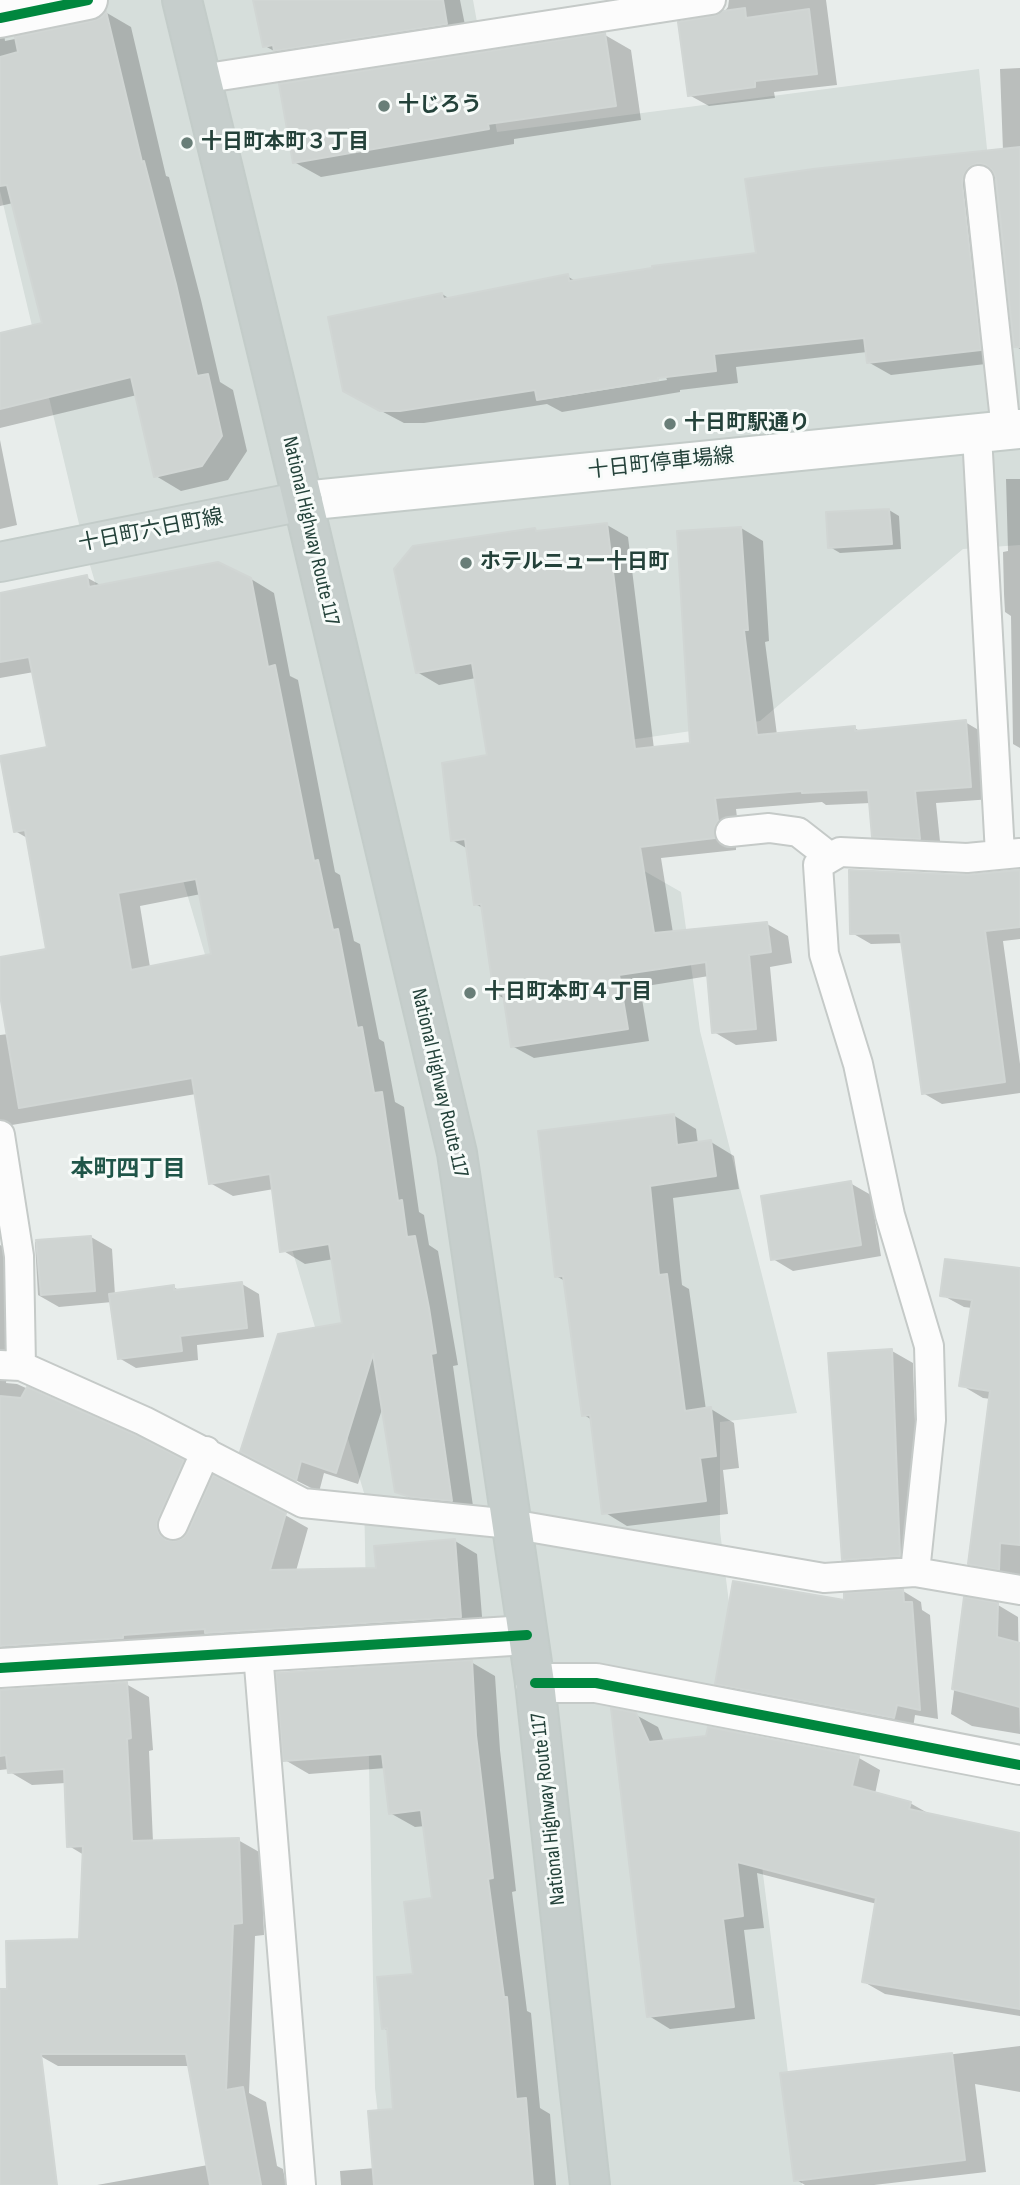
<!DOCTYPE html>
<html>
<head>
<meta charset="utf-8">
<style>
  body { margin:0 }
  canvas { display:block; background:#e8edeb }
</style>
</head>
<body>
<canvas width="1020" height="2185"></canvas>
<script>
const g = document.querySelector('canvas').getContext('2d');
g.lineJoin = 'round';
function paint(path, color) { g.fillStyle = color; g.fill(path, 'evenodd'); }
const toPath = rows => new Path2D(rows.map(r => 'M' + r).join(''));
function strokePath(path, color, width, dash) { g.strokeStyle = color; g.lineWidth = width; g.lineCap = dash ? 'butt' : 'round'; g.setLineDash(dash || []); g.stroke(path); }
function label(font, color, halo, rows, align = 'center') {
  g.font = font + ' "Sofia Sans Condensed","Noto Sans JP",sans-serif'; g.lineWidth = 6; g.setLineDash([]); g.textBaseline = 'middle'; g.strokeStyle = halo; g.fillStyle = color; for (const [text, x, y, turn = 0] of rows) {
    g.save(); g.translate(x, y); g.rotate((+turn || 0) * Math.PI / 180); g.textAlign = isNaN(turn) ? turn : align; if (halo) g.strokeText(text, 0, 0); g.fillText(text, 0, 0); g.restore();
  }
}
const built = toPath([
  [0,0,473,0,497,132,979,69,988,159,1020,156,1020,545,963,549,760,721,609,743,611,852,681,892,700,1031,797,1413,720,1422,720,1531,802,2185,386,2185,375,2088,364,1493,84,545,0,191]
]);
const shadow = toPath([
  [0,0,5,41,93,23,103,18,107,13,131,27,166,176,169,177,201,300,220,382,233,390,247,451,228,480,181,491,156,476,137,395,0,428,0,335,45,324,13,203,0,206],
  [254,0,460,0,467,35,285,57,265,46],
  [729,0,826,0,837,85,774,92,775,98,709,106,689,95,722,15,728,7],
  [605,35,631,50,641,120,514,139,514,144,321,177,294,162],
  [1020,68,1020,349,1015,346,997,178,992,180,1003,362,891,375,868,362,867,352,736,367,738,383,680,390,680,392,562,412,547,404,424,423,404,423,368,404,442,294,450,299,567,276,577,282,758,254,1003,151,1000,69],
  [666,377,667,380,541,400,541,398],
  [0,440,17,525,0,529],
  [1006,479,1020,479,1020,748,1013,744,1011,616,1005,612,1004,594,1003,552,1008,551],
  [889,510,899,516,901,549,840,553,830,547],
  [607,525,628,537,654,749,692,745,741,528,763,541,769,641,765,642,777,735,854,728,862,732,965,722,987,735,992,799,936,803,941,851,896,848,874,836,871,803,826,805,822,802,736,809,739,834,736,839,736,850,661,858,673,933,767,924,788,936,792,963,770,967,777,1041,736,1045,714,1032,709,976,640,987,649,1041,534,1058,512,1046,505,999,496,994,483,908,475,904,468,849,452,840,489,756,476,678,439,685,417,672,535,530,539,533],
  [86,577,102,586,251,579,274,593,290,676,298,680,335,872,340,875,354,941,360,944,379,1039,384,1042,395,1102,404,1107,419,1212,424,1215,429,1245,438,1251,458,1365,453,1366,474,1513,420,1504,397,1491,383,1406,358,1484,324,1473,319,1492,264,1464,345,1324,334,1259,305,1264,282,1250,274,1189,233,1196,210,1183,196,1094,0,1127,0,1035,8,1034,0,984,0,959,48,950,29,839,15,831,49,748,34,672,0,678,0,594],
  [201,894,213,955,150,967,140,906],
  [1020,871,1020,939,1003,941,1020,1064,1020,1093,942,1104,923,1093,904,943,871,944,852,933,966,876],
  [673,1115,696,1129,698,1144,711,1142,734,1156,739,1189,673,1198,682,1285,689,1289,706,1410,711,1409,734,1423,739,1468,723,1470,728,1514,627,1526,604,1512,592,1420,584,1415,565,1281,556,1276],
  [850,1183,871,1195,881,1256,793,1271,773,1259],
  [91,1237,112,1249,115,1295,173,1287,181,1291,242,1284,259,1294,264,1337,197,1345,198,1360,136,1368,119,1358,112,1302,59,1307,38,1295,35,1242],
  [0,1245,23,1258,6,1383,17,1384,136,1438,205,1475,180,1532,179,1542,285,1515,308,1528,296,1571,378,1570,455,1541,477,1554,483,1629,0,1683,3,1691,126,1684,149,1697,153,1750,149,1751,153,1842,238,1840,261,1853,264,1935,255,1936,249,2093,266,2102,277,2166,283,2169,286,2185,97,2185,208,2165,190,2066,58,2066,35,2053,81,1941,84,1855,69,1846,66,1783,32,1785,10,1772,9,1769,0,1770],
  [1020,1270,1020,1581,992,1576,970,1563,991,1399,983,1398,961,1385,972,1308,964,1307,942,1295],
  [892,1351,913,1363,920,1567,864,1571,843,1559],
  [903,1591,921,1602,922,1610,930,1615,938,1719,915,1715,913,1728,736,1694,717,1683],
  [966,1599,998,1605,1018,1617,1020,1734,972,1726,951,1714],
  [471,1662,495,1676,500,1750,516,1891,512,1892,527,2011,531,2013,540,2108,550,2114,556,2185,341,2185,340,2171,375,2168,395,2110,389,2031,383,2028,415,1975,434,1899,425,1826,415,1827,390,1813,386,1768,309,1774,285,1760],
  [636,1715,658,1727,664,1742,708,1737,709,1729,859,1758,880,1770,875,1794,910,1803,933,1816,1020,1835,1020,2016,885,1994,864,1982,877,1904,757,1873,764,1928,744,1930,755,2019,670,2029,649,2016],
  [1020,2046,1020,2092,975,2084,986,2172,874,2185,805,2185,795,2179,782,2075]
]);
const building = toPath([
  [253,0,443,0,447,24,274,51,273,45,263,47,253,0],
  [745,8,746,18,809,9,817,74,755,81,755,87,688,96,678,22,714,16,723,11,745,8],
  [106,11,142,162,144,161,176,284,197,376,208,374,222,436,202,466,154,477,131,377,0,409,0,333,42,323,7,185,0,186,0,57,18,52,15,37,92,21,102,17,106,11],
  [605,33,616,106,488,124,489,129,293,163,279,84,605,33],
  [1020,147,1020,347,1014,347,996,178,992,170,986,165,978,163,969,167,964,174,962,182,981,350,867,363,864,338,714,354,716,371,658,378,658,380,537,400,535,390,400,411,380,411,343,391,328,317,442,293,443,299,568,274,569,281,652,268,652,266,756,253,745,179,813,169,1020,147],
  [889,509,892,544,828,548,826,512,889,509],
  [607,523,635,749,690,743,677,531,741,527,748,630,744,630,757,735,855,726,855,731,966,720,971,787,915,791,920,839,872,837,868,790,802,793,802,791,715,798,718,821,715,826,715,838,640,847,654,933,767,922,771,952,749,955,756,1029,712,1033,706,962,619,975,628,1029,511,1047,503,994,494,995,481,904,474,905,465,839,451,841,442,763,487,755,472,663,416,673,394,569,413,546,535,528,536,531,607,523],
  [218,562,251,578,268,667,275,665,314,861,318,860,333,930,338,929,357,1028,362,1027,374,1093,382,1092,398,1201,402,1200,407,1237,415,1236,429,1308,436,1353,431,1354,452,1501,410,1497,395,1492,373,1354,336,1473,301,1461,296,1481,240,1452,278,1334,342,1323,329,1244,280,1252,270,1174,209,1184,192,1078,19,1108,0,995,0,957,46,949,25,830,14,832,0,756,47,747,29,657,0,662,0,593,87,575,89,587,218,562],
  [196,879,211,954,131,970,118,893,196,879],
  [849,870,966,875,1020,870,1020,927,985,931,1005,1082,922,1094,900,933,850,934,849,870],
  [674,1114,677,1145,711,1140,716,1176,650,1186,659,1275,667,1274,685,1411,711,1407,716,1456,700,1458,706,1501,602,1514,590,1415,582,1416,563,1276,555,1277,538,1131,674,1114],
  [851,1181,861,1245,771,1260,761,1196,851,1181],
  [91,1236,95,1291,41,1295,36,1240,91,1236],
  [945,1259,1020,1268,1020,1545,1000,1543,999,1570,968,1564,990,1391,959,1386,972,1300,940,1296,945,1259],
  [242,1282,247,1328,180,1336,182,1351,118,1359,109,1294,174,1285,174,1290,242,1282],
  [892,1349,900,1556,842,1560,828,1353,892,1349],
  [27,1387,137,1436,184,1460,158,1519,157,1527,159,1534,166,1540,175,1541,183,1538,188,1532,213,1475,286,1513,270,1570,376,1568,374,1546,455,1539,461,1617,205,1633,205,1629,123,1635,123,1638,0,1646,0,1396,21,1398,27,1387],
  [733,1581,844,1600,844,1593,903,1589,904,1602,912,1602,920,1710,897,1705,894,1718,715,1684,733,1581],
  [964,1597,998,1603,997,1637,1020,1643,1020,1707,952,1689,964,1597],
  [472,1660,476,1735,493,1878,488,1879,504,1997,507,1997,516,2099,526,2098,533,2185,374,2185,368,2111,393,2109,387,2028,382,2029,377,1977,413,1974,404,1902,432,1898,421,1810,389,1814,382,1754,283,1761,276,1673,472,1660],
  [127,1682,131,1738,127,1739,132,1841,239,1838,242,1923,233,1924,226,2090,243,2087,261,2185,210,2185,186,2054,41,2054,57,2185,0,2185,0,1989,7,1989,6,1941,79,1939,83,1846,67,1847,64,1769,8,1773,6,1755,0,1756,0,1690,127,1682],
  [611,1708,636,1713,649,1742,706,1736,708,1727,859,1756,852,1786,911,1802,909,1809,1020,1833,1020,2009,862,1982,876,1898,737,1862,743,1916,723,1919,734,2007,647,2017,611,1708],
  [952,2053,965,2160,794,2181,780,2073,952,2053]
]);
const service = toPath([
  [201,79,711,0],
  [979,180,1006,430],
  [977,435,1000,854],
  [730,832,769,828,798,832,830,857],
  [0,1135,19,1256,21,1366],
  [0,1365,21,1366,144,1421,303,1503,511,1524,824,1578,915,1572,1020,1590],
  [173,1525,206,1451],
  [915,1572,931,1420,929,1346,890,1215,858,1064,824,954,818,865,840,852,967,858,1020,853],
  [258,1653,301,2185]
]);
const minor = toPath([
  [0,18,88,0],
  [0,1668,527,1635],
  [535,1683,596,1683,1020,1765]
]);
const secondary = toPath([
  [303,501,1020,429]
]);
const primary = toPath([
  [0,562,303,501]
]);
const trunk = toPath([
  [182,0,279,400,457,1153,535,1683,590,2185]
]);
const cycleway = toPath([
  [0,18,88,0],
  [0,1668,527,1635],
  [535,1683,596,1683,1020,1765]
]);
const markers = [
  [384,106,7,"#697e78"],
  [187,143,7,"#697e78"],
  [670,424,7,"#697e78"],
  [466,563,7,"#697e78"],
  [470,993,7,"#697e78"]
];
const poiNames = [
  ["十じろう",398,106],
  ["十日町本町３丁目",201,143],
  ["十日町駅通り",684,424],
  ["ホテルニュー十日町",480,563],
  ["十日町本町４丁目",484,993]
];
const streetNames = [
  ["十日町停車場線",661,464,-6],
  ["十日町六日町線",151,531,-11],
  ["National Highway Route 117",310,531,77],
  ["National Highway Route 117",439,1083,77],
  ["National Highway Route 117",549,1809,-96]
];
const neighbourhoodNames = [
  ["本町四丁目",128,1170]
];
paint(built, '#d6dedb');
paint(shadow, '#0003');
paint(building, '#cfd4d2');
strokePath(building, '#d1d6d4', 2);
strokePath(service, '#c5cac8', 32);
strokePath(minor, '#c5cac8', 42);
strokePath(secondary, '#c3cbc8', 42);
strokePath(primary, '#c3ccc9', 42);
strokePath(trunk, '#c3ccc9', 42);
strokePath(service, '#fcfcfc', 28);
strokePath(minor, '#fcfcfc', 38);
strokePath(secondary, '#fcfcfc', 38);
strokePath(primary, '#cfd7d5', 38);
strokePath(trunk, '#c6cecc', 38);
strokePath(cycleway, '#00873e', 10);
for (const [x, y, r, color] of markers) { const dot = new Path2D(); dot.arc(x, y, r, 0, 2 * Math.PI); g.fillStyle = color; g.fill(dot); strokePath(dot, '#f7fbf9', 2.5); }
label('bold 21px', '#24423a', '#f7fbf9', poiNames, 'left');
label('21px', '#24423a', '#f7fbf9', streetNames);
label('bold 23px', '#1f5548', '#f7fbf9', neighbourhoodNames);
</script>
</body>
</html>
